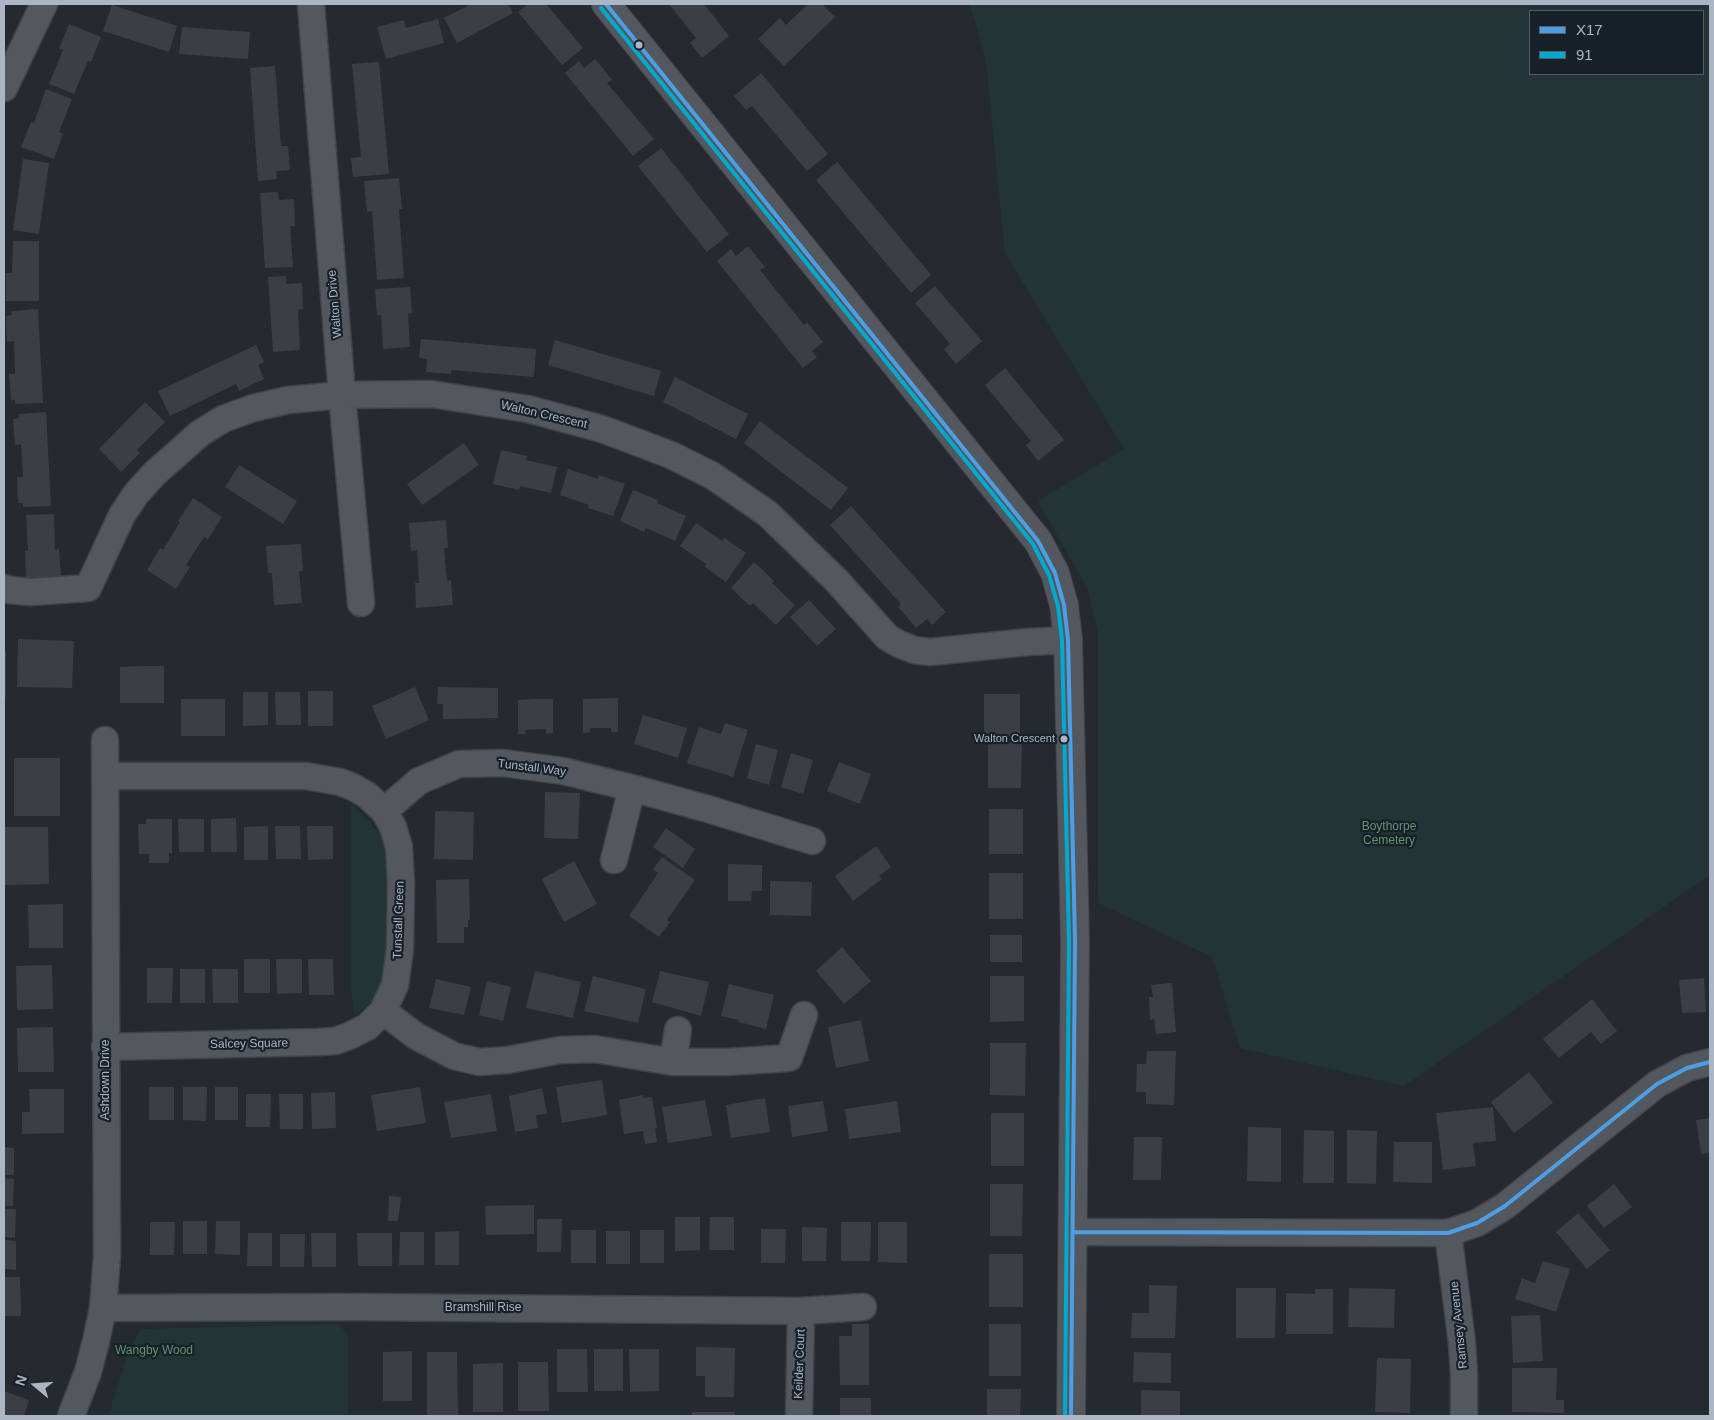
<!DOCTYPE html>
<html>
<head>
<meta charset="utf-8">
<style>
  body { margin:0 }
  #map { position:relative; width:1714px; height:1420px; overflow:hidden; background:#242a30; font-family:Helvetica,sans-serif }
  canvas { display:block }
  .frame { position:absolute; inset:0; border:5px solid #acb5c3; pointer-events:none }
  .legend { position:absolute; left:1529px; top:10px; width:175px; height:65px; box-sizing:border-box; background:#18202a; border:1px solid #535c67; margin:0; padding:6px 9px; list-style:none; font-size:15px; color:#acb5c3 }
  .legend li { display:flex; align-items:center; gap:10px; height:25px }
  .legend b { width:25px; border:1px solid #535c67 }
  .north { position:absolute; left:10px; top:1360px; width:50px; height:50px; -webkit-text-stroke:4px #18202a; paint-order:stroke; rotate:288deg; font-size:14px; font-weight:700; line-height:20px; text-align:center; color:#acb5c3 }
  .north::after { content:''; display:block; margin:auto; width:18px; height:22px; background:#acb5c3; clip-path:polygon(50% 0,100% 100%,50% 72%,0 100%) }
</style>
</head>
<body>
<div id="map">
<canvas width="1714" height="1420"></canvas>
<div class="frame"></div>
<ul class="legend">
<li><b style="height:6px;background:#4d9ee5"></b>X17</li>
<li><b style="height:6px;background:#00a9ce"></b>91</li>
</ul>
<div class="north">N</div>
</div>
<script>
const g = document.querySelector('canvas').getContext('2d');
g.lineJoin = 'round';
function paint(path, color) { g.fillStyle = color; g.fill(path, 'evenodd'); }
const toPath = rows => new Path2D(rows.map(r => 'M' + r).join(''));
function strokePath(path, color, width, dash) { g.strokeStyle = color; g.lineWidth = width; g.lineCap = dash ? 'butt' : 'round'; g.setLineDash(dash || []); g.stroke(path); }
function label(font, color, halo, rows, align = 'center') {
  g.font = font + ' Helvetica,sans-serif'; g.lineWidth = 4.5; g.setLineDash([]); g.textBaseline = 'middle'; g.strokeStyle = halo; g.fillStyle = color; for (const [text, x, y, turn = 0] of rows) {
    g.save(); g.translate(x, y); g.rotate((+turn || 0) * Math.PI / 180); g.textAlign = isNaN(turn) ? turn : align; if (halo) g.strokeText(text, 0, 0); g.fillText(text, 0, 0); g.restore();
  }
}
const green = toPath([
  [970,4,1710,4,1710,875,1404,1086,1240,1048,1212,957,1098,903,1098,632,1087,588,1038,501,1124,449,1005,253,986,61],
  [1530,11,1703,11,1703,74,1530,74],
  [351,804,369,821,379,834,387,848,389,876,387,974,376,998,355,1015,351,991],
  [339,1324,348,1336,348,1416,108,1416,129,1351,141,1329]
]);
const building = toPath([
  [471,4,508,4,513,13,457,43,444,18],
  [528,4,546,4,583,48,562,65,518,12],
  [669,4,704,4,729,36,702,58,690,43,696,38],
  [808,4,822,4,835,17,784,66,758,39,780,18,786,25],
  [112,5,177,26,169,52,103,31],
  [438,19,444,43,386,59,377,27,404,20,406,28],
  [69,24,101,37,91,62,88,61,74,94,49,84,63,50,59,49],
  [182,27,250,32,248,59,179,54],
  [595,59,612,80,607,83,654,139,633,156,565,73,579,61,584,68],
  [379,62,389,174,353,177,351,158,361,157,352,64],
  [275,66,281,146,288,146,290,170,276,171,277,179,258,181,250,68],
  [761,73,828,154,807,171,752,106,746,110,734,96],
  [46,89,72,99,59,132,63,134,54,159,21,147,31,122,34,123],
  [661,148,729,234,707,252,638,166],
  [23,159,49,163,39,234,13,230],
  [837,162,931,275,911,293,816,180],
  [399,178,402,209,399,209,404,278,377,280,372,211,367,212,364,181],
  [278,192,279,200,294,199,295,226,290,226,293,267,265,268,260,193],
  [13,241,39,241,39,301,6,301,6,273,12,273],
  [748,246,765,267,760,270,804,325,807,322,823,342,812,351,817,357,803,368,717,261,731,249,736,256],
  [286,276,286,284,302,283,303,309,298,310,300,350,273,352,268,277],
  [935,286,982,341,956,364,944,349,950,344,915,303],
  [410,287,412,313,408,314,410,347,383,349,381,315,377,315,375,289],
  [38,309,43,403,15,404,15,400,11,400,9,374,15,374,14,341,7,342,6,316,12,315,11,311],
  [421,339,536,349,534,377,451,370,451,374,426,372,427,359,419,358],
  [555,340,661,371,654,396,548,365],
  [256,345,264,362,258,365,264,379,239,391,236,384,170,416,158,391],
  [1005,368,1064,440,1038,461,1026,445,1031,441,985,385],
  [675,377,748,414,736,439,663,402],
  [145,402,165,422,137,450,140,453,121,472,99,449],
  [46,412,51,506,23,507,23,503,18,503,17,477,23,477,21,444,15,445,13,419,19,418,19,414],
  [760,421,848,488,831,510,744,443],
  [464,443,479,465,422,505,407,484],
  [501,450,527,456,526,460,557,467,551,493,520,486,519,490,493,484],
  [239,465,297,501,283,524,225,487],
  [568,469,598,479,599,475,625,484,613,516,588,508,589,505,560,495],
  [633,490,658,500,657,503,686,516,675,541,646,528,644,532,620,521],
  [193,498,222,517,208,539,204,537,186,565,190,567,176,589,147,570,160,548,163,550,180,522,178,521],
  [851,506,946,612,932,625,927,619,916,628,898,607,901,604,830,525],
  [54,514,55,550,59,549,61,576,26,578,25,551,28,551,26,515],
  [446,520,448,548,444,548,447,581,451,580,453,605,416,608,415,583,419,583,417,550,411,551,409,523],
  [696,523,722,541,724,538,746,553,726,582,705,567,706,564,680,546],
  [301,544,303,571,299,571,302,603,274,605,272,573,268,573,266,546],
  [754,562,774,581,772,583,795,605,776,625,753,603,750,606,731,588],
  [809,600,836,629,817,646,790,617],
  [18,639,74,641,72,688,17,687],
  [4,651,6,651,6,697,4,697],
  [142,666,164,666,164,703,120,703,120,667],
  [415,687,429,720,386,739,372,706],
  [438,687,498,688,498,718,443,719,443,704,437,704],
  [308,691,333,691,333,726,308,726],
  [243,692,268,692,268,725,243,726],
  [275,692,300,692,301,725,276,725],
  [984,694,1020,694,1020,737,984,737],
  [618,698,618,732,611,732,611,728,590,728,590,732,583,733,583,699],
  [181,699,225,699,225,736,181,736],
  [535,699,553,699,553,733,546,734,546,729,525,730,526,734,518,734,518,700],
  [643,715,687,728,678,758,634,744],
  [725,723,748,730,733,777,687,763,699,727,721,734],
  [988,743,1022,743,1021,788,988,788],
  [756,744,778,750,769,785,747,778],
  [791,753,813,760,803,794,781,787],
  [14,758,60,758,60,816,14,816],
  [839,762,871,774,860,804,827,791],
  [545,792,580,793,578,839,544,838],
  [989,809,1023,809,1023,854,989,854],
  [435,811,474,812,473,860,434,859],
  [236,818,237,852,211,852,211,819],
  [146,819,172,819,172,853,169,853,169,863,149,863,149,854,139,854,138,824,146,824],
  [178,819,204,819,204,852,179,852],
  [268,826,268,860,244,860,244,827],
  [275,826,300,826,301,859,276,859],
  [307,826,333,826,333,859,308,860],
  [4,827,48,827,49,884,4,885],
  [666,828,695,849,683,868,653,847],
  [876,846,891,867,879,876,882,879,853,901,835,876],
  [662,857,695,880,667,920,670,922,659,937,629,916,658,873,653,869],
  [574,861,597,904,564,922,542,879],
  [728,864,762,865,762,891,752,891,751,901,728,901],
  [989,873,1023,873,1023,919,989,919],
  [469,879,470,920,468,920,468,927,464,927,464,943,437,943,436,880],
  [770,881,812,882,811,916,770,915],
  [63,904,63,948,29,948,28,905],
  [990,935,1022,935,1022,962,990,962],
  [842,947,871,981,844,1004,816,971],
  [244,959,270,959,270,993,244,993],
  [276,959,302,959,302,993,277,994],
  [308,959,333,959,334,995,309,995],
  [52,965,53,1009,17,1010,16,966],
  [147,968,173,968,172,1003,147,1003],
  [180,969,205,969,205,1003,180,1003],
  [212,969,238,969,238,1003,213,1003],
  [535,971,581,982,573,1018,526,1008],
  [660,971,709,982,701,1016,652,1002],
  [593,976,646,989,638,1023,584,1011],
  [990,976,1024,976,1024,1021,990,1022],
  [1704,978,1706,1012,1682,1013,1679,980],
  [436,979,471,987,464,1015,429,1008],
  [487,981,511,987,503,1021,479,1015],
  [1172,983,1176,1032,1156,1034,1154,1019,1150,1020,1149,997,1153,997,1151,985],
  [729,984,774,995,766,1029,739,1022,739,1020,721,1016],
  [1592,999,1617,1031,1601,1044,1591,1032,1559,1058,1543,1039],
  [861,1020,869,1061,836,1068,828,1027],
  [53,1027,54,1072,18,1072,17,1028],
  [990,1043,1026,1043,1025,1096,990,1095],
  [1147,1051,1176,1051,1174,1105,1146,1104,1146,1092,1136,1092,1137,1064,1146,1064],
  [1529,1072,1553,1103,1514,1133,1491,1102],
  [602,1080,607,1115,562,1123,556,1087],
  [149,1087,174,1087,174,1120,149,1120],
  [183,1087,207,1087,206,1121,183,1120],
  [215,1087,238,1087,238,1120,215,1120],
  [420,1087,426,1123,377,1131,371,1095],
  [542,1088,547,1114,536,1115,538,1128,515,1132,509,1096],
  [29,1089,64,1089,64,1133,22,1134,22,1112,30,1112],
  [335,1092,336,1128,312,1129,311,1093],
  [246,1094,271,1094,270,1127,246,1127],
  [279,1094,303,1094,303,1129,280,1129],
  [491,1094,497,1131,451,1138,444,1102],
  [643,1095,643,1098,652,1097,657,1128,655,1129,657,1142,645,1144,643,1131,624,1134,619,1100],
  [765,1098,770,1132,731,1138,726,1105],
  [705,1100,712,1136,668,1143,662,1107],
  [823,1101,828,1131,792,1137,788,1106],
  [897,1101,901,1132,849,1139,845,1109],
  [1493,1107,1496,1141,1473,1143,1476,1166,1443,1170,1436,1113],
  [991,1113,1024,1113,1024,1166,991,1166],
  [1710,1118,1710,1153,1701,1154,1696,1120],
  [1248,1127,1281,1128,1281,1182,1247,1181],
  [1304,1130,1334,1131,1334,1183,1303,1183],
  [1347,1130,1377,1131,1376,1184,1347,1183],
  [1134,1137,1162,1137,1161,1180,1133,1180],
  [1394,1142,1432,1142,1432,1183,1393,1182],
  [4,1147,14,1148,14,1175,4,1175],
  [4,1178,14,1179,13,1206,4,1206],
  [990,1184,1023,1184,1022,1236,990,1236],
  [1614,1184,1632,1207,1604,1228,1587,1206],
  [389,1196,401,1197,398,1221,388,1221],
  [534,1205,534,1234,486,1235,485,1206],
  [4,1209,16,1209,15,1238,4,1237],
  [1578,1213,1610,1250,1587,1269,1556,1232],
  [675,1217,700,1217,700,1250,675,1251],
  [710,1217,734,1217,734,1250,709,1250],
  [537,1219,562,1219,561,1252,537,1252],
  [183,1221,207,1221,207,1254,183,1254],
  [216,1221,240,1221,240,1255,215,1254],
  [150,1222,175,1222,174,1255,150,1255],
  [841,1222,871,1222,870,1261,841,1261],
  [878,1222,907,1222,907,1263,878,1262],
  [802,1227,827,1228,826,1261,802,1261],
  [761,1229,786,1229,785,1263,761,1263],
  [571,1230,596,1230,596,1263,571,1263],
  [640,1230,664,1230,664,1263,640,1263],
  [459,1231,459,1265,435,1265,435,1232],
  [606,1231,630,1231,630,1264,606,1264],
  [400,1232,424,1232,424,1265,399,1265],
  [248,1233,272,1233,272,1266,247,1266],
  [311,1233,336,1233,336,1267,312,1267],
  [357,1233,392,1233,392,1266,358,1266],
  [280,1234,305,1234,304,1267,280,1267],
  [4,1240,16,1241,16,1270,4,1269],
  [989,1254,1023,1254,1023,1307,989,1307],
  [1543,1261,1570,1269,1556,1312,1515,1299,1522,1278,1535,1283],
  [4,1277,20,1277,21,1316,4,1316],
  [1149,1285,1177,1286,1175,1338,1131,1338,1132,1313,1149,1313],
  [1236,1288,1276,1288,1275,1338,1236,1338],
  [1349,1288,1395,1289,1394,1328,1348,1327],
  [1315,1289,1333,1289,1333,1334,1286,1334,1286,1293,1315,1294],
  [1540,1315,1543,1361,1513,1363,1511,1316],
  [852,1324,869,1324,869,1385,840,1385,839,1336,852,1336],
  [989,1324,1021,1324,1021,1376,989,1376],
  [696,1347,735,1348,734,1397,705,1397,705,1376,696,1376],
  [557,1349,587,1349,588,1392,557,1392],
  [594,1349,623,1349,623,1391,594,1391],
  [629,1349,659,1349,659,1391,630,1392],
  [412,1351,412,1401,383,1401,383,1352],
  [427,1352,457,1352,458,1415,427,1416],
  [1134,1352,1171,1353,1171,1383,1133,1382],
  [1377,1358,1411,1359,1410,1413,1375,1412],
  [518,1362,548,1362,549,1411,518,1411],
  [503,1363,503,1412,473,1412,473,1364],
  [1512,1368,1557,1368,1556,1400,1564,1400,1564,1413,1512,1412],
  [987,1389,1021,1389,1020,1416,987,1416],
  [1141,1390,1180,1391,1180,1416,1141,1416],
  [4,1391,29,1400,24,1416,4,1416],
  [840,1398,871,1398,871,1416,840,1416],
  [692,1412,735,1412,735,1416,692,1416]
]);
const minor = toPath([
  [311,4,342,395,361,603],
  [4,88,44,4],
  [4,588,10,590,30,592,88,588,122,515,136,494,155,473,179,452,199,434,223,419,253,408,288,400,342,395,431,394,528,409,602,429,671,455,713,476,768,514,837,581,887,637,899,644,914,650,930,652,1028,642,1068,640],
  [384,811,419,781,459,764,503,763,563,771,632,788,708,809,812,841],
  [614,860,632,788],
  [383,1011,416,1036,454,1056,479,1062,508,1060,560,1050,595,1049,673,1062,727,1062,789,1058,804,1015],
  [105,1047,319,1042,335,1041,349,1036,367,1027,383,1011,395,985,400,949,401,884,399,847,393,827,384,811,367,795,353,787,340,782,306,776,106,776],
  [673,1062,678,1030],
  [1073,1232,1448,1233,1477,1223,1505,1206,1657,1084,1687,1068,1710,1062],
  [1448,1233,1462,1343,1464,1374,1464,1416],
  [103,1308,355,1307,801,1311,863,1307],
  [71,1416,88,1372,96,1341,103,1308,107,1256,105,740],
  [799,1416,801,1311]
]);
const tertiary = toPath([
  [606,4,1038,541,1055,573,1064,605,1068,640,1075,941,1071,1416]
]);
const bus1 = toPath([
  [606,4,1038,541,1055,573,1064,605,1068,640,1075,941,1071,1416],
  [1073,1232,1448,1233,1477,1223,1505,1206,1657,1084,1687,1068,1710,1062]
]);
const bus2 = toPath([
  [601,8,1033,544,1049,575,1058,606,1062,640,1069,941,1065,1416]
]);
const markers = [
  [639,45,4.5,"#acb5c3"],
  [1064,739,4.5,"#acb5c3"]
];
const busNames = [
  ["Walton Crescent",1055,739]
];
const streetNames = [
  ["Walton Drive",335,304,-95],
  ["Walton Crescent",544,415,13],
  ["Tunstall Way",532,768,7],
  ["Tunstall Green",399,920,-88],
  ["Salcey Square",249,1044,-1],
  ["Ashdown Drive",106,1080,-90],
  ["Bramshill Rise",483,1308],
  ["Ramsey Avenue",1459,1325,-96],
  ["Keilder Court",800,1364,-88]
];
const parkNames = [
  ["Boythorpe",1389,827],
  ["Cemetery",1389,841],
  ["Wangby Wood",154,1351]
];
paint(green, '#223436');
paint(building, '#3b3f45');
strokePath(minor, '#404449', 29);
strokePath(tertiary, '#404449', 30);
strokePath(minor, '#53585f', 26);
strokePath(tertiary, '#53585f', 28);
strokePath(bus1, '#4d9ee5', 4);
strokePath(bus2, '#00a9ce', 4);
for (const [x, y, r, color] of markers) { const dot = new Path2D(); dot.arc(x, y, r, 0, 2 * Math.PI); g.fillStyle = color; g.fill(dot); strokePath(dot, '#18202a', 2); }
label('11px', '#acb5c3', '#18202a', busNames, 'right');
label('12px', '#acb5c3', '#18202a', streetNames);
label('12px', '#64926d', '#18202a', parkNames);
</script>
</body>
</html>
